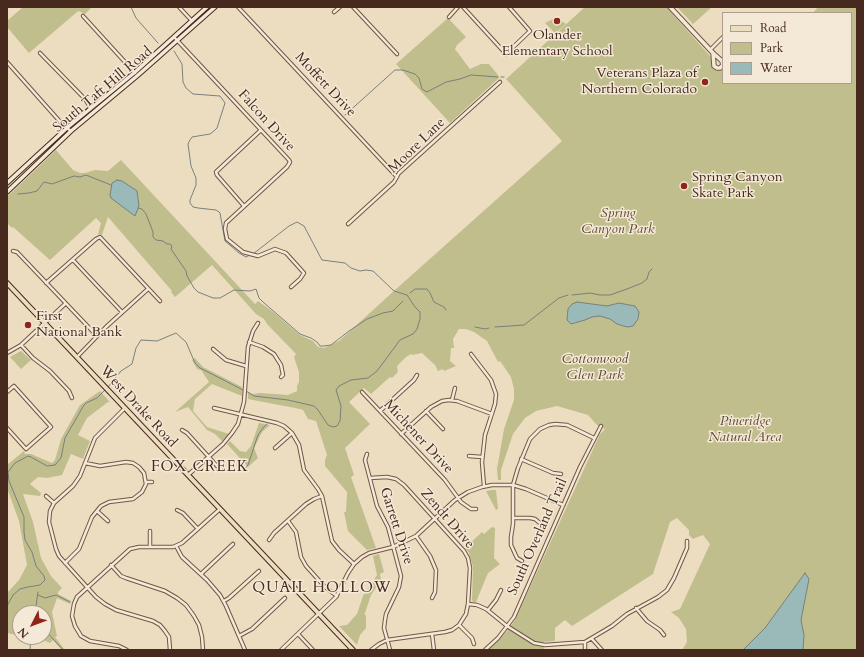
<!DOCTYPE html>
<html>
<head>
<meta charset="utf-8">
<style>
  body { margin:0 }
  #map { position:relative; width:864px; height:657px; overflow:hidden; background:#edddc0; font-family:Cardo,serif }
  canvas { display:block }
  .frame { position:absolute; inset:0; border:8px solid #48291d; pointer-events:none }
  .legend { position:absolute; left:722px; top:12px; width:130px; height:72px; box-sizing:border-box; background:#f3e9d6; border:1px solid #af9c8c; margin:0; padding:5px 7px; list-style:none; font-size:12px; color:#48291d }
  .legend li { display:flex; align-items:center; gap:8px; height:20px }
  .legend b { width:20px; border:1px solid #af9c8c }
  .north { position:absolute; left:12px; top:605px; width:40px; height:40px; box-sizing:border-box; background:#f3e9d6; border:1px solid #af9c8c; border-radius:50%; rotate:228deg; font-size:11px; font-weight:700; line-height:16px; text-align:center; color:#48291d }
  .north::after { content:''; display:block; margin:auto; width:14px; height:18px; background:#8f2418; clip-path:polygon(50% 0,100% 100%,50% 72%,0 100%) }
</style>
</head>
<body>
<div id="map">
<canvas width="864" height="657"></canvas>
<div class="frame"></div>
<ul class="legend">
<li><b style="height:5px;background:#edddc0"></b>Road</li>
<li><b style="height:11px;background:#c0be8d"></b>Park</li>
<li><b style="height:11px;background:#9abab9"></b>Water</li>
</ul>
<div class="north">N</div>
</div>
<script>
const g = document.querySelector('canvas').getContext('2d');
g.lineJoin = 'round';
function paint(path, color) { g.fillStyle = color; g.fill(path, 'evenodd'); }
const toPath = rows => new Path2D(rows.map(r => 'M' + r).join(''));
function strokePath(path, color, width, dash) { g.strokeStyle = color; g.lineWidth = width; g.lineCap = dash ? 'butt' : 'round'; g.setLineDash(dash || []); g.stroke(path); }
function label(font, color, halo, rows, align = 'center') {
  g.font = font + ' Cardo,serif'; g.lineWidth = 3; g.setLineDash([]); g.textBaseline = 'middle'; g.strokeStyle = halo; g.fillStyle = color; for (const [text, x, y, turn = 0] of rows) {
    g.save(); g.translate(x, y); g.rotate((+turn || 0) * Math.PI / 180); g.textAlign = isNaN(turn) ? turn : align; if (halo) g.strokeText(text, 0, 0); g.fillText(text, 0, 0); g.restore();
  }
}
const green = toPath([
  [23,7,92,7,85,14,79,11,77,12,29,53,7,27,7,21],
  [585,7,666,7,711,57,711,65,713,68,718,71,723,68,723,83,851,83,851,13,813,13,818,7,857,7,857,650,682,650,687,642,686,629,679,618,671,612,680,609,710,544,703,535,693,539,689,535,689,530,677,518,670,522,653,574,572,626,565,620,555,628,555,641,543,642,544,650,488,650,507,631,515,620,600,434,605,429,597,425,588,415,557,406,536,411,525,418,513,434,501,470,501,480,498,480,497,469,504,429,514,400,514,389,511,377,500,361,498,362,487,341,474,332,466,329,459,329,453,339,454,348,451,348,450,361,456,366,444,371,443,369,438,371,435,365,422,353,412,355,411,354,406,357,397,366,398,372,392,378,390,377,371,394,364,388,349,402,370,424,345,448,354,475,351,477,376,548,367,550,348,531,344,512,346,512,347,492,325,466,325,460,327,455,316,421,308,419,303,410,300,409,248,399,248,392,253,394,260,393,288,395,297,391,297,386,299,382,299,372,294,357,296,354,267,324,264,319,256,314,212,265,175,297,171,292,172,291,108,217,102,235,98,234,101,223,96,218,50,260,13,227,12,228,7,223,7,197,56,150,73,170,80,173,85,173,95,170,108,171,121,160,255,304,258,301,272,311,300,335,313,341,318,347,324,348,339,341,395,290,562,141,506,79],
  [677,7,712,7,693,24],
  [448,18,466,37,457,45,455,49,470,69,481,64,489,64,498,75,499,78,450,123,396,64],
  [553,19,560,20,566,24,555,33,545,23],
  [21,351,31,360,21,369,10,357],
  [195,358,203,367,242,387,242,396,212,384,195,399,193,411,207,427,229,434,222,441,215,434,207,430,188,407,175,412,209,382,201,370,197,369,192,360],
  [100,391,110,402,108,402,87,418,78,435,90,441,83,459,71,454,62,475,47,478,38,477,30,484,41,493,40,496,23,494,33,522,41,558,51,576,62,588,58,592,58,594,71,601,70,604,57,598,52,612,57,636,55,637,65,650,62,650,53,640,50,643,36,637,44,637,44,613,20,613,20,635,11,634,8,633,7,629,7,593,19,580,27,565,19,521,7,488,7,465,24,451,25,454,31,454,52,463,55,460,61,439,80,405],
  [259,423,270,425,262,432,254,448,258,458,248,467,227,444,230,441,240,451,246,452,251,446],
  [492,490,496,490,498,509,496,510,486,491],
  [492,527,495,528,494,558,500,564,488,573,476,602,473,602,472,600,473,567,469,553,465,548,482,532,484,534],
  [379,554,384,572,380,574,381,580,371,595,365,613,364,613,366,616,366,628,360,635,357,645,339,626,347,625,357,614,363,596,377,575,373,556]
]);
const water = toPath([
  [117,180,122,181,137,191,139,206,135,216,111,198,110,195,112,183,117,180],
  [577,302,607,306,619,303,635,306,639,312,638,319,633,326,627,327,617,324,610,319,600,316,592,317,585,320,571,324,567,320,568,309,572,304,577,302],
  [805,573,809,579,801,620,804,635,803,650,743,650,765,628,805,573]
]);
const stream = toPath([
  [131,7,136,18,158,43],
  [174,51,182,64,183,82,186,88,193,94,220,96,225,103,217,128,214,131,210,134,192,137,190,140,188,144,191,166,196,178,196,185,190,200,190,203,193,207,198,208,216,210,219,212,220,213,225,241,239,253,246,257,250,255],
  [501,77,504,77],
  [345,115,395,70,403,70,415,74,419,78,422,89,427,92,446,82,460,79,471,75,498,77],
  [18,194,29,193,37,191,44,182,52,184,74,176,80,177,86,175,111,185],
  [138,208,142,209,146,214,153,232,153,237,156,240,163,241,167,244,170,244,172,246,171,249,186,271,187,276,194,288,198,292,213,298,220,298,234,290,250,291,256,289,259,298,263,302,300,334,311,338,317,342,320,346,324,346,331,345,349,331,367,319,383,313,393,311,403,301],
  [410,293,415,289,427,289,430,293,434,302,444,307,446,310],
  [572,295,590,293,600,295,610,295,627,289,642,283,647,279,649,272,652,269],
  [475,327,485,329,489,328],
  [495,327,524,325,559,298,568,295],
  [108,387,121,371,132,364,136,348,141,340,157,341,176,333,186,342,195,363,200,368,243,390],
  [246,391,254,396,288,400,314,406,318,410,328,425,333,427,337,426,340,421,341,406,336,390,339,386,351,380,368,378,377,371,400,340,413,334,417,329,420,319,420,312,415,307,407,295,394,291,373,271,366,270,360,271,351,268,345,263,322,260,304,226,297,222,289,226,253,254],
  [244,470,248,465,258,435,263,428,267,424],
  [38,595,45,598,56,595,70,602],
  [7,606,13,595,20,589,28,587,40,585,45,580,44,576,36,566,32,552,25,540,24,532,24,517,9,481,8,472,15,463,28,456,31,457,47,466,55,465,61,458,65,438,84,405,86,403,97,398,106,389],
  [35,613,38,592],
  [44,629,63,650],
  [30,650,31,637]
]);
const minor = toPath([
  [179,7,192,21],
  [238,7,397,177],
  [353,7,397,54],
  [463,7,506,54,530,31,509,7],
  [334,12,340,7],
  [83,16,135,73],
  [449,17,458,7],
  [174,37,289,160,290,162,287,167,226,223,225,229,227,239,243,252,258,256,275,249,286,253,304,273,300,279,291,287],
  [710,50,723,37],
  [40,53,85,99,91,108],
  [7,62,63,125,71,131],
  [244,206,217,175,216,172,261,130],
  [348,224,394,182,399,173,500,82],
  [13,251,17,252,97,336],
  [73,260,122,312],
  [46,283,96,239,100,237,160,301],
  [249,342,263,347,274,354,281,365,283,375,281,377],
  [21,345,33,358,50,371,69,391,72,398],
  [213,349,226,360,246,366],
  [7,353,21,345,65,304],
  [471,354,491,380,496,394,495,404,485,435,482,462,484,486],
  [77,357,106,327,148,289],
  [7,392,14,386,51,427,26,449,7,428],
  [362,392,445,480,461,502,471,509,476,509],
  [452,400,455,388],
  [125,408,95,438,80,476,73,486,54,503,50,511,49,522,56,549,59,556,96,597,105,604,116,610,153,621,160,625,165,631,169,637,170,650],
  [214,408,277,423,284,426,292,433,299,445,304,470,318,489,322,496,332,541,339,550,354,564],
  [380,411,414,380,417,375],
  [426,411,443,429],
  [182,430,187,433,217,466,221,468],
  [401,434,431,407,442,401,449,400,457,401,492,414],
  [275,448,292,433],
  [367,454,365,460,377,506,388,527,401,576,399,587,386,614,385,620,384,628,390,650],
  [469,456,482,457],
  [521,459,553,473,561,474],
  [188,475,223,444,232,433,238,424,244,402,248,347,253,331,258,323],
  [370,478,387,477,396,479,404,485,464,551,468,558,470,568,468,604,466,614,459,625,452,630,445,632,387,640,379,644,371,650],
  [146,482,152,482],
  [46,496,54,503],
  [177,510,183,513,198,529],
  [97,511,108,521],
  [514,518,530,518,535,519,541,524],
  [288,521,296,532,301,557,306,566,325,587,337,596],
  [416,536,430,556,436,570,435,592,432,598],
  [269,540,274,533,306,504,314,499,322,496],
  [176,546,182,557,207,580,220,595,226,606,245,650],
  [150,547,150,531],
  [522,561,517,558,511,545,511,537,513,524,513,485,518,468,530,439,540,429,549,425,555,424,567,425,594,438],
  [65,563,79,549,92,517,101,506,109,502,133,499,142,492,146,484,144,473,139,467,133,463,126,462,100,466,85,463],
  [111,565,121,576,126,578,165,591,177,598,186,605,194,616,199,625,202,637,203,650],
  [201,574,233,544],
  [224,601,229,598,259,571],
  [468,604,477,605,486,609,507,626,534,643,545,645,585,642,612,626,627,614,658,597,667,590,674,578,687,548,687,541],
  [636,608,647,621,660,630,664,635],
  [488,610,496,600,501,590],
  [459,625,472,638,474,644],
  [298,634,313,650],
  [432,634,434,650],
  [239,636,252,629,285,598],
  [592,639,602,650],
  [585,642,585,650],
  [127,650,119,646,90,641,81,636,75,626,72,616,74,604,77,597,130,549,139,547,173,547,182,543,220,509],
  [281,650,336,597,348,573,354,564,362,557,369,553,393,547,416,536,455,500,468,492,482,487,492,485,513,485,526,489,563,505],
  [485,650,498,638,514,617,580,467,601,426]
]);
const tertiary = toPath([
  [670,7,713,53,722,61,723,65,720,68,717,68,714,66,713,53]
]);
const secondary = toPath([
  [7,183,68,127,134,73,207,7],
  [7,192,71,131,137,76,215,7]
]);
const primary = toPath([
  [7,283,353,650]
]);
const markers = [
  [557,21,4,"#8f2418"],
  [705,82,4,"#8f2418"],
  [684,186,4,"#8f2418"],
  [28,325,4,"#8f2418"]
];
const poiNames = [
  ["Olander",557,36,"center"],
  ["Elementary School",557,52,"center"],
  ["Veterans Plaza of",697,74,"right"],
  ["Northern Colorado",697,90,"right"],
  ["Spring Canyon",692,178],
  ["Skate Park",692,194],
  ["First",36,317],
  ["National Bank",36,333]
];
const streetNames = [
  ["Moffett Drive",325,85,47],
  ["South Taft Hill Road",103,90,-40],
  ["Falcon Drive",266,121,48],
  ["Moore Lane",417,146,-44],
  ["West Drake Road",138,407,47],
  ["Michener Drive",418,437,47],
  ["Zendt Drive",447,519,49],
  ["Garrett Drive",396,526,72],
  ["South Overland Trail",538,537,-66]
];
const parkNames = [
  ["Spring",618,214],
  ["Canyon Park",618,230],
  ["Cottonwood",595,360],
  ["Glen Park",595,376],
  ["Pineridge",745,422],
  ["Natural Area",745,438]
];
const neighbourhoodNames = [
  ["FOX CREEK",200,468],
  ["QUAIL HOLLOW",322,589]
];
paint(green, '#c0be8d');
paint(water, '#9abab9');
strokePath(water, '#79807b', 1);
strokePath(stream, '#79807b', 1);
strokePath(minor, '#715646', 4.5);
strokePath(tertiary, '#715646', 5.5);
strokePath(secondary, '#48291d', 5.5);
strokePath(primary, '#48291d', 6);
strokePath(minor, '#f3e9d6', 2.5);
strokePath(tertiary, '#f3e9d6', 3.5);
strokePath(secondary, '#f3e9d6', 3.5);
strokePath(primary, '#edddc0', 4);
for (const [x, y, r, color] of markers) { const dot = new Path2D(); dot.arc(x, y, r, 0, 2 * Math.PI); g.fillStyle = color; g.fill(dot); strokePath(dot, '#f3e9d6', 1.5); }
label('14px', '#48291d', '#f3e9d6', poiNames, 'left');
label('14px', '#48291d', '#f3e9d6', streetNames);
label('italic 14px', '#604733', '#f3e9d6', parkNames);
g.letterSpacing = '1px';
label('15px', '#48291d', '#f3e9d6', neighbourhoodNames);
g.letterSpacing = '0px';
</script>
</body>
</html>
